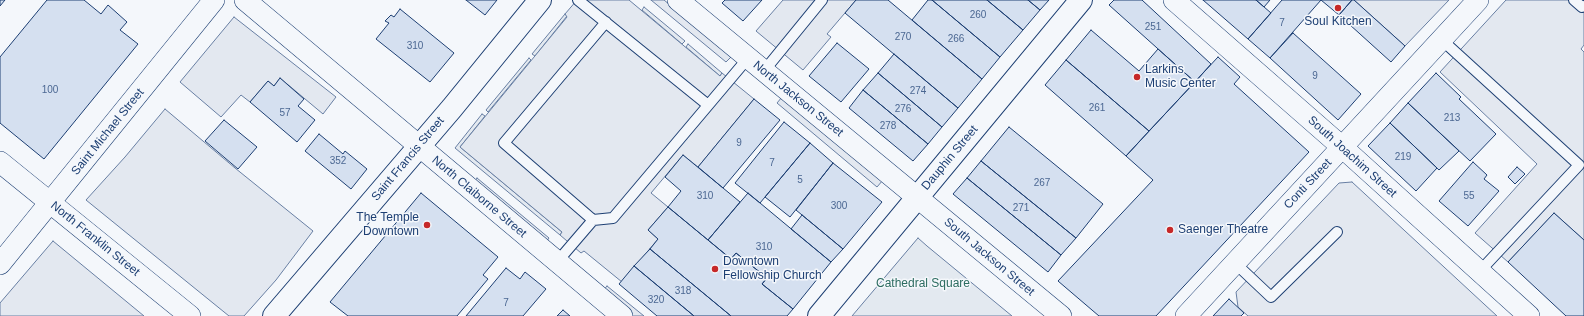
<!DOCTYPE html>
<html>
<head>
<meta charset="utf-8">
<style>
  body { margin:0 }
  canvas { display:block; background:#f4f7fb }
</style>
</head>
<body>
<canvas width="1584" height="316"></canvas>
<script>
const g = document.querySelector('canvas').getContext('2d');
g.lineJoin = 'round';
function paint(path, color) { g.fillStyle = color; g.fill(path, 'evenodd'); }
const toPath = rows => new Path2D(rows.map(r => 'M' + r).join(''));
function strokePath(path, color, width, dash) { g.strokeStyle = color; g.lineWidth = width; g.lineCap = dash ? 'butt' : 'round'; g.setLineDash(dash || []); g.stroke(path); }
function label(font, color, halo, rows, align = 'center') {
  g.font = font + ' Arial,sans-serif'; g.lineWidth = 3; g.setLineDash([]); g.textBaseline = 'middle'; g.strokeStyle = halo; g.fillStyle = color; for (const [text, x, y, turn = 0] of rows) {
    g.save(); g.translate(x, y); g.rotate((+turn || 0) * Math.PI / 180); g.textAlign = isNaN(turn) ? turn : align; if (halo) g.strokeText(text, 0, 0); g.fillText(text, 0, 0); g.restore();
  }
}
const green = toPath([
  [644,7,685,41,682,44,642,10,644,7],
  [565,14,567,16,535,56,532,54,565,14],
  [688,44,722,73,720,76,686,47,688,44],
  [529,58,531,60,488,112,486,110,529,58],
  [482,114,485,116,460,147,562,232,560,235,455,148,482,114],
  [918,238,927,246,1012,316,852,316,918,238]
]);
const parking = toPath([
  [577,0,629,0,720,76,722,73,754,99,698,167,683,155,651,193,668,207,648,230,658,239,622,282,584,251,581,253,560,235,562,232,460,147,567,17,565,14,577,0],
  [651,0,664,0,732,56,726,62,651,0],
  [783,0,856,0,827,34,831,37,803,70,756,31,783,0],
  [1354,0,1449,0,1405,46,1354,0],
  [1506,0,1584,0,1584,45,1581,49,1584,52,1584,240,1554,213,1508,262,1475,233,1537,164,1440,72,1506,0],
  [234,17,336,97,323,114,280,78,274,86,268,81,250,102,241,95,221,117,180,82,234,17],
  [782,97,883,180,877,187,777,103,782,97],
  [165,109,235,168,313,231,276,280,244,316,229,316,86,200,125,157,165,109],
  [477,178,549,238,544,245,472,185,477,178],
  [1352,182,1497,316,1248,316,1238,307,1236,292,1339,183,1352,182],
  [53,241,144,316,0,316,0,303,53,241],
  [607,286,644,316,630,316,602,292,607,286]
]);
const building = toPath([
  [0,0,5,0,0,6,0,0],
  [47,0,84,0,101,14,108,5,127,22,120,30,138,44,44,159,0,123,0,57,47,0],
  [466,0,497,0,485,15,466,0],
  [725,0,762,0,743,21,722,3,725,0],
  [856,0,888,0,982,79,958,108,845,13,856,0],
  [928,0,932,0,1000,57,982,79,912,20,928,0],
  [932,0,987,0,1023,30,1000,57,932,0],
  [987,0,1028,0,1040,10,1023,30,987,0],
  [1028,0,1049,0,1040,10,1028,0],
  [1114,0,1142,0,1211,64,1195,82,1109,5,1114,0],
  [1203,0,1256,0,1271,13,1248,39,1203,0],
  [1256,0,1270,0,1264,7,1256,0],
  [1282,0,1321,0,1270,58,1248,39,1282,0],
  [1321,0,1352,0,1339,15,1321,0],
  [1352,0,1354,0,1405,46,1391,62,1339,15,1352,0],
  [400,9,454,53,430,82,376,39,389,23,385,21,391,15,394,17,400,9],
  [1091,30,1139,71,1158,49,1195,82,1149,131,1066,60,1091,30],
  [1293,33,1361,94,1338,120,1270,58,1293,33],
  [837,43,869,69,841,102,809,76,837,43],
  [894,54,958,108,942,127,878,73,894,54],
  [1218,57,1240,77,1234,84,1309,152,1156,316,1099,316,1058,281,1153,180,1126,156,1218,57],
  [1066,60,1149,131,1126,156,1045,85,1066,60],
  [878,73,942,127,928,144,863,90,878,73],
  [1436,73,1461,97,1459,99,1496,134,1470,161,1408,103,1436,73],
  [280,78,304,99,298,106,315,120,297,142,250,102,268,81,274,86,280,78],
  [863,90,928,144,913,161,849,108,863,90],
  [754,99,780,120,723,188,698,167,754,99],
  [1408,103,1459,151,1439,170,1390,123,1408,103],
  [224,120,257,147,238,169,205,141,224,120],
  [784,122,810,143,760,203,735,183,784,122],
  [1390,123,1437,168,1416,191,1368,146,1390,123],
  [1009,127,1103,204,1076,238,981,161,1009,127],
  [319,134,343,154,345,151,367,169,351,189,305,151,319,134],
  [810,143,833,163,790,217,765,197,810,143],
  [683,155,740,202,708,240,668,207,681,191,665,177,683,155],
  [981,161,1076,238,1061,255,967,178,981,161],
  [1473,162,1487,175,1484,179,1499,191,1468,226,1439,201,1473,162],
  [833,163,882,202,843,249,796,210,833,163],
  [1517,167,1525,174,1515,184,1508,177,1517,167],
  [967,178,1061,255,1048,272,953,194,967,178],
  [421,193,498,257,483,275,488,279,457,316,348,316,330,302,421,193],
  [748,193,831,262,793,309,762,284,767,278,736,253,731,259,708,240,748,193],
  [668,207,731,259,736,253,767,278,762,284,793,309,787,316,731,316,650,249,658,239,648,230,668,207],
  [1554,213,1584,240,1584,316,1566,316,1508,262,1554,213],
  [802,215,843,249,831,262,791,229,802,215],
  [650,249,731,316,694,316,634,266,650,249],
  [634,266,694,316,657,316,619,284,634,266],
  [506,268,520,279,525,272,546,289,523,316,466,316,506,268],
  [1229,299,1244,313,1241,316,1213,316,1229,299],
  [563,310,570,316,557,316,563,310]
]);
const lane = toPath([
  [578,0,708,105],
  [1574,0,1582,7,1584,6],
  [1442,40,1579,165,1480,271],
  [764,71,822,0],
  [593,220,504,143,606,22],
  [557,262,593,220,613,218,748,58],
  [1235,263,1271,297,1337,232]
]);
const street = toPath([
  [245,0,622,316],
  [678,0,1061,316],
  [1174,0,1342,147,1529,316],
  [0,162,190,316],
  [0,264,214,0],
  [1186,316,1478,0]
]);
const secondary = toPath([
  [274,316,452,108,540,0],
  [819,316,1081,0]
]);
const markers = [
  [1338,8,4,"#c62828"],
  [1137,77,4,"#c62828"],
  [427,225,4,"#c62828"],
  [1170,230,4,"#c62828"],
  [715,269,4,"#c62828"]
];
const numberNames = [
  ["260",978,15],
  ["7",1282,23],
  ["251",1153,27],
  ["270",903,37],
  ["266",956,39],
  ["310",415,46],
  ["9",1315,76],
  ["100",50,90],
  ["274",918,91],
  ["261",1097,108],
  ["276",903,109],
  ["57",285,113],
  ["213",1452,118],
  ["278",888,126],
  ["9",739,143],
  ["219",1403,157],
  ["352",338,161],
  ["7",772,163],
  ["5",800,180],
  ["267",1042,183],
  ["310",705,196],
  ["55",1469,196],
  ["300",839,206],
  ["271",1021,208],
  ["310",764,247],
  ["318",683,291],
  ["320",656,300],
  ["7",506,303]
];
const poiNames = [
  ["Soul Kitchen",1338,22,"center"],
  ["Larkins",1145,70],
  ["Music Center",1145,84],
  ["The Temple",419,218,"right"],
  ["Downtown",419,232,"right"],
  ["Saenger Theatre",1178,230],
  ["Downtown",723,262],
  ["Fellowship Church",723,276]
];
const streetNames = [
  ["North Jackson Street",798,99,39],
  ["Saint Michael Street",108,132,-51],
  ["South Joachim Street",1352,157,42],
  ["Dauphin Street",950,158,-50],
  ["Saint Francis Street",408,159,-50],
  ["Conti Street",1308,184,-47],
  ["North Claiborne Street",479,197,40],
  ["North Franklin Street",95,239,39],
  ["South Jackson Street",989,257,40]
];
const parkNames = [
  ["Cathedral Square",923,284]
];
paint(green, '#e3e9f0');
strokePath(green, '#687fa3', 1);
paint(parking, '#e3e8f0');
strokePath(parking, '#687fa3', 1);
paint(building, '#d5e0f0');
strokePath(building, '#1d3f73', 1);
strokePath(lane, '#1d3f73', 12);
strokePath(street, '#1d3f73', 22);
strokePath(secondary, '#1d3f73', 24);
strokePath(lane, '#f4f7fb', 10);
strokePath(street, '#f4f7fb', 21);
strokePath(secondary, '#f4f7fb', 22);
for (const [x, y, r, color] of markers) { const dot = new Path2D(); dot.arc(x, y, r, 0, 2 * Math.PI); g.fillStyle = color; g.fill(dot); strokePath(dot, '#f4f7fb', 1.5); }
label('10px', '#4b6792', null, numberNames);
label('12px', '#1d3f73', '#f4f7fb', poiNames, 'left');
label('12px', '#1d3f73', '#f4f7fb', streetNames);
label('12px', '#2c6c60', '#f4f7fb', parkNames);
</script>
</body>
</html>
